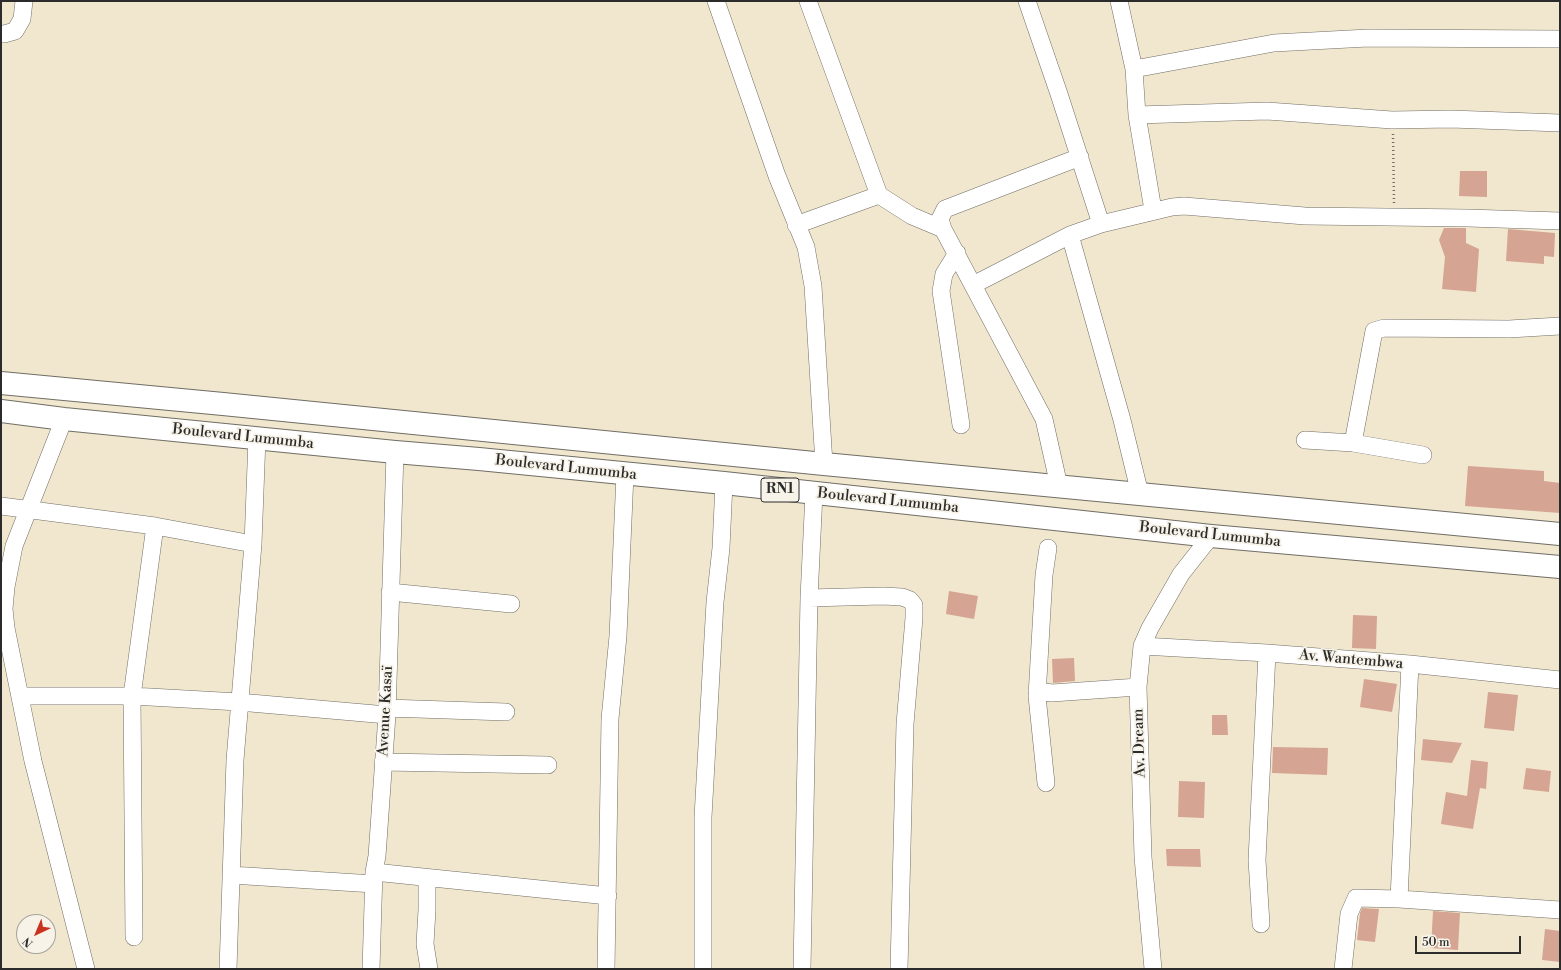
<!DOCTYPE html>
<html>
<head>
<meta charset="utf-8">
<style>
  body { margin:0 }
  #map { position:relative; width:1561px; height:970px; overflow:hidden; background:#f1e7cf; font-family:"Libre Bodoni",serif }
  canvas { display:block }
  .frame { position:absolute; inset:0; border:2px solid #2b2b2b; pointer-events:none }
  .north { position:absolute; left:16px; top:914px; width:40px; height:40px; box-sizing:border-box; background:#f7f3e8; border:1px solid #a5a39c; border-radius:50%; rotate:224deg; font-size:11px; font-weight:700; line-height:16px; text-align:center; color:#2b2b2b }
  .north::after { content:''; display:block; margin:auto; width:14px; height:18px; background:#c8321e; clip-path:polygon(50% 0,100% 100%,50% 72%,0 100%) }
  .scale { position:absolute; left:1415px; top:936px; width:106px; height:18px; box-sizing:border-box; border:2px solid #2b2b2b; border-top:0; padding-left:5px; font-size:12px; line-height:14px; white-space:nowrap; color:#2b2b2b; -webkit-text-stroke:3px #f7f3e8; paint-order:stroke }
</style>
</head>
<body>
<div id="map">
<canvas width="1561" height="970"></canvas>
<div class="frame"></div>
<div class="north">N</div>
<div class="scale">50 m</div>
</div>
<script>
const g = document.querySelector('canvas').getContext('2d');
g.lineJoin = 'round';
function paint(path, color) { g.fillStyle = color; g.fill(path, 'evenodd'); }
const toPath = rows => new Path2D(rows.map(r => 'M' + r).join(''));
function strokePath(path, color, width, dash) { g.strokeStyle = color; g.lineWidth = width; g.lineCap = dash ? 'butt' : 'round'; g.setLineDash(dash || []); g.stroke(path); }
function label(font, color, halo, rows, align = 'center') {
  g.font = font + ' "Libre Bodoni",serif'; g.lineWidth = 3.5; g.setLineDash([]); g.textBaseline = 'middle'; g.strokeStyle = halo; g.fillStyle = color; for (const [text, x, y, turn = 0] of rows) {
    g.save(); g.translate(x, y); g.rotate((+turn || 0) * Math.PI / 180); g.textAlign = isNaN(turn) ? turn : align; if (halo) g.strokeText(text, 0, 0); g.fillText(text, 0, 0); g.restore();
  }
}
const building = toPath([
  [1460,171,1487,171,1487,197,1459,196],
  [1444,228,1466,228,1466,243,1479,249,1476,292,1442,289,1445,257,1439,240],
  [1508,229,1555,233,1554,257,1544,256,1544,264,1506,261],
  [1468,466,1544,471,1544,481,1560,483,1560,513,1465,506],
  [949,591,978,596,974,619,946,614],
  [1353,615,1377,616,1376,649,1352,648],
  [1074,658,1075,681,1053,683,1052,659],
  [1364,679,1397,684,1392,712,1360,707],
  [1488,692,1518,695,1514,731,1484,728],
  [1212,715,1227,715,1228,735,1212,735],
  [1423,739,1462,743,1452,763,1421,760],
  [1273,747,1328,748,1327,775,1272,773],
  [1471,760,1488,762,1486,789,1480,788,1473,829,1441,824,1446,792,1467,796],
  [1526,768,1551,771,1549,792,1523,789],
  [1179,781,1205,782,1204,818,1178,817],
  [1166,849,1200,849,1201,867,1167,866],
  [1362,908,1379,909,1375,942,1357,940,1360,913],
  [1433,911,1460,913,1458,950,1431,948],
  [1545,929,1560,931,1560,962,1542,960]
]);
const path = toPath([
  [1393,134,1394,203]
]);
const minor = toPath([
  [716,1,777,176,806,247,813,286,824,464],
  [808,1,879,195,912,216,943,229],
  [1027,1,1059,94,1101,224],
  [1119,1,1134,69,1137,115,1153,210],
  [1,34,4,34,15,31,22,19,24,1],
  [1134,69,1274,43,1368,38,1560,39],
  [1137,115,1267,111,1392,120,1451,119,1560,123],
  [796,225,879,195],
  [1070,235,1122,420,1140,494],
  [957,253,944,274,941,291,961,425],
  [973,285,1070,235,1101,224,1172,207,1184,206,1305,216,1468,218,1560,221],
  [64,419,14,546,6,587,4,609,6,628,33,761,86,969],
  [1305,440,1353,443,1423,455],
  [1353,443,1374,331,1384,328,1509,329,1560,326],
  [1059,486,1044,419,943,229,940,219,945,209,1080,157],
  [1,506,155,526,253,544],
  [390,592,511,604],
  [809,598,883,596,902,597,910,600,914,605,914,618,905,724,899,969],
  [1142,646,1267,653,1410,664,1560,680],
  [1037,691,1052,693,1138,687],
  [20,696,132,696,239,702,387,715],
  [387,708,506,712],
  [383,762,548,765],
  [1046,783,1037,696,1044,575,1048,548],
  [374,872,608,896],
  [231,875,374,884],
  [427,878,427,910,425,944,429,969],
  [1399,899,1410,664],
  [1261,924,1257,860,1267,653],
  [134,937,132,696,155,526],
  [228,969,235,760,253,544,257,438],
  [371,969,374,872,377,856,387,715,395,452],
  [606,969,610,719,618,636,625,474],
  [703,969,703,817,715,602,721,548,724,483],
  [802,969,809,598,814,493],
  [1153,969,1143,857,1138,687,1142,646,1150,628,1181,574,1211,536],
  [1343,969,1349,914,1356,898,1399,899,1560,910]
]);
const highway = toPath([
  [1,383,223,404,824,464,1560,534],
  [1,411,64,419,395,452,479,459,724,483,1211,536,1560,567]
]);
const shields = [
  [780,490,38]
];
const shieldNames = [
  ["RN1",780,490]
];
const streetNames = [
  ["Boulevard Lumumba",243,437,6],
  ["Boulevard Lumumba",566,468,6],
  ["Boulevard Lumumba",888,501,6],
  ["Boulevard Lumumba",1210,535,6],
  ["Av. Wantembwa",1351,660,5],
  ["Avenue Kasaï",386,711,-87],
  ["Av. Dream",1140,743,-92]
];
paint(building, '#d5a492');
strokePath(minor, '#706d64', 18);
strokePath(highway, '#706d64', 24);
strokePath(path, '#706d64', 2.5, [1, 3]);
strokePath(minor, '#fff', 17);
strokePath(highway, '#fff', 22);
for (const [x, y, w] of shields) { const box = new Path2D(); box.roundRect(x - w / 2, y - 12, w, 24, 3); g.fillStyle = '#f7f3e8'; g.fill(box); strokePath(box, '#2b2b2b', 1); }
label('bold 14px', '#2b2b2b', null, shieldNames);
label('15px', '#2b2b2b', '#f7f3e8', streetNames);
</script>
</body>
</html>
